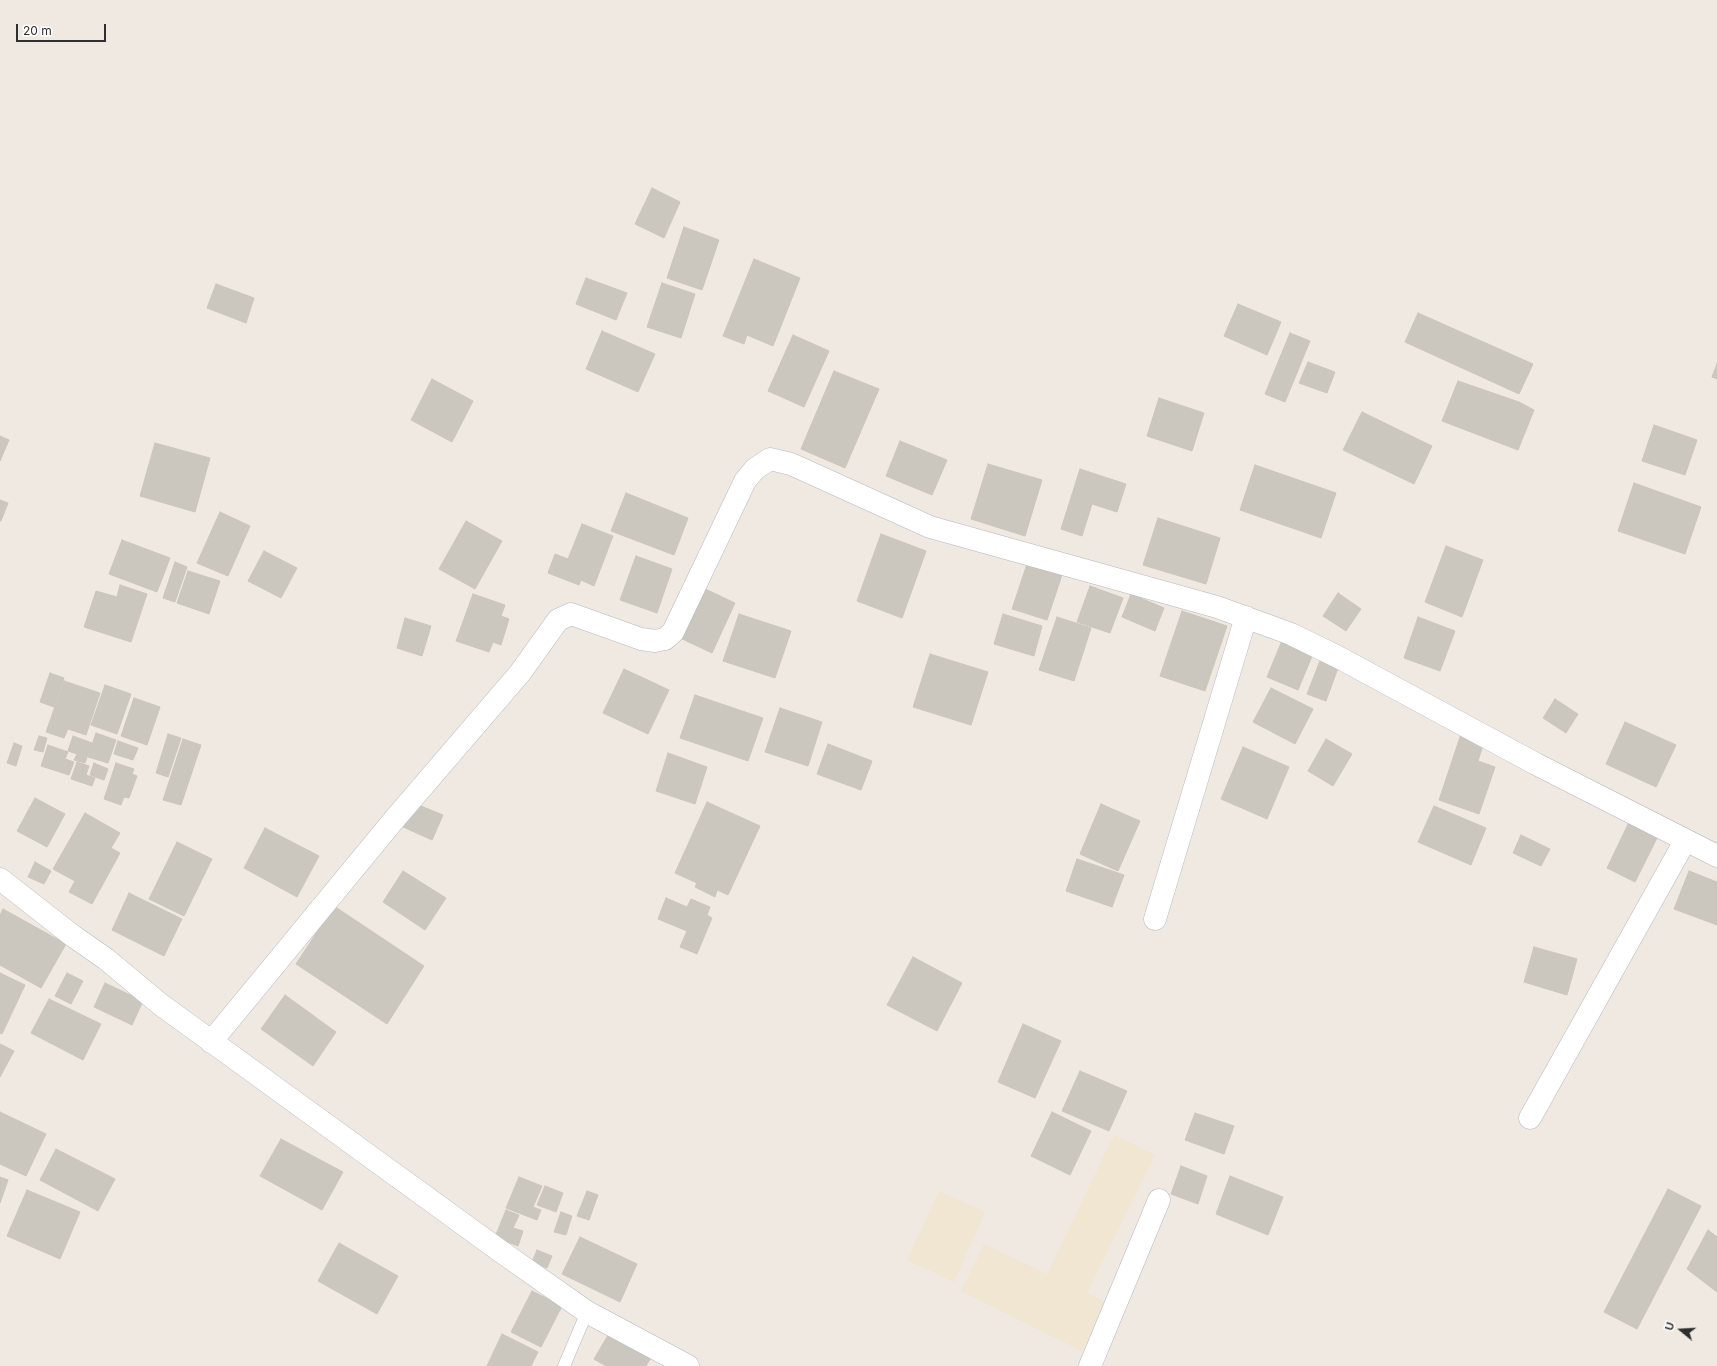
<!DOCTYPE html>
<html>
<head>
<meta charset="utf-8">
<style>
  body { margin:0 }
  #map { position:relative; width:1717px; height:1366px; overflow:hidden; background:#efe9e1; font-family:Inter,sans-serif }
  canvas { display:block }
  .north { position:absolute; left:1661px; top:1310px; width:40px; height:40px; -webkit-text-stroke:3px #fff; paint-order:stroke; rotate:288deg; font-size:11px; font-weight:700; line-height:16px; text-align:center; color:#2e2e2e }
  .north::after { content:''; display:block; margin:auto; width:14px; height:18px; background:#2e2e2e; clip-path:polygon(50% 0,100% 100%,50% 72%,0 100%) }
  .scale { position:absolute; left:16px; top:24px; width:90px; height:18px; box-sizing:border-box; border:2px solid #2e2e2e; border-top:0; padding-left:5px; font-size:12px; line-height:14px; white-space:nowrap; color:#2e2e2e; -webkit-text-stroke:3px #fff; paint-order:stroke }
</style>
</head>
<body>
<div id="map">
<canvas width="1717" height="1366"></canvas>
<div class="north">U</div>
<div class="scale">20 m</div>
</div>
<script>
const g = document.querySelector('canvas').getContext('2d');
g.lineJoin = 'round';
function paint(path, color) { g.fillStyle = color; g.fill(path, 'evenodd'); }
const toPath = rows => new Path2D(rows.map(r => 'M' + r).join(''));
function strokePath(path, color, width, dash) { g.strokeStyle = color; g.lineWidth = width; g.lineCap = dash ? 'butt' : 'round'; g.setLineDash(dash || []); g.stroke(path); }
const education = toPath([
  [1114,1135,1155,1155,1087,1293,1106,1302,1082,1351,961,1291,984,1244,1047,1274],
  [939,1191,985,1212,954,1282,907,1260]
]);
const building = toPath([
  [652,188,680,202,664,238,635,224,652,188],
  [684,227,719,240,702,290,667,278,684,227],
  [754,259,800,278,773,346,747,335,744,344,723,336,754,259],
  [586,278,627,293,616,320,576,304,586,278],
  [662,283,695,294,681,338,647,327,662,283],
  [216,284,254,298,246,323,207,308,216,284],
  [1238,304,1281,322,1267,355,1224,336,1238,304],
  [1418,313,1533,364,1519,394,1405,342,1418,313],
  [602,331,655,354,638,392,586,369,602,331],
  [1290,333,1310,341,1285,402,1265,394,1290,333],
  [793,335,829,351,804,407,768,391,793,335],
  [1308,362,1335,372,1327,393,1299,383,1308,362],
  [1717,364,1717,379,1712,377,1717,364],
  [834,371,879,389,845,468,801,449,834,371],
  [432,379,473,401,452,442,411,420,432,379],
  [1458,381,1519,402,1534,410,1518,450,1442,421,1458,381],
  [1159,398,1204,413,1192,451,1147,436,1159,398],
  [1362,412,1432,446,1414,484,1343,450,1362,412],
  [1654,425,1697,440,1685,475,1642,461,1654,425],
  [0,436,9,440,0,461,0,436],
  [900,441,947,460,932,495,886,476,900,441],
  [155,443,210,458,195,512,140,496,155,443],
  [988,464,1042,480,1025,536,971,519,988,464],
  [1255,465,1336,493,1321,538,1240,510,1255,465],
  [1080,469,1126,484,1117,512,1092,504,1082,536,1061,529,1080,469],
  [1634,483,1701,507,1685,554,1618,531,1634,483],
  [626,493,688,518,674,555,611,531,626,493],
  [0,500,8,503,1,521,0,521,0,500],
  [220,512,250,526,228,576,197,563,220,512],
  [1158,518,1220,538,1206,584,1143,565,1158,518],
  [466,521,502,541,475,589,439,569,466,521],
  [582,524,613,536,594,586,581,580,579,585,548,573,555,554,568,559,582,524],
  [881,534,926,551,902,618,857,601,881,534],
  [122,540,170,558,157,592,109,574,122,540],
  [1446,546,1483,560,1462,617,1425,602,1446,546],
  [264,551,297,568,281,598,248,581,264,551],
  [636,556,672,569,657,613,620,600,636,556],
  [1028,561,1063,572,1047,620,1012,609,1028,561],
  [175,562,187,567,175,602,163,598,175,562],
  [188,571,220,581,209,614,177,603,188,571],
  [120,585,147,594,131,642,84,627,96,591,117,597,120,585],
  [1090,586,1123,598,1110,633,1077,622,1090,586],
  [703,588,735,603,712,653,680,638,703,588],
  [1338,593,1361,609,1346,631,1323,616,1338,593],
  [473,594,505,605,501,616,509,619,501,645,493,642,489,652,456,641,473,594],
  [1131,594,1164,608,1155,631,1122,617,1131,594],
  [1182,611,1227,626,1205,691,1160,676,1182,611],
  [739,614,791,631,775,678,723,661,739,614],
  [1003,614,1042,626,1034,656,994,644,1003,614],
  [1057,617,1091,628,1074,681,1039,670,1057,617],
  [1418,617,1455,631,1440,671,1404,658,1418,617],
  [405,618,431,626,422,656,397,648,405,618],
  [1284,636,1315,649,1298,690,1267,677,1284,636],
  [930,654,988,672,971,725,913,707,930,654],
  [1320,661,1338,668,1326,701,1307,694,1320,661],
  [624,669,669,690,648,734,603,713,624,669],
  [50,673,64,678,54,707,40,702,50,673],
  [64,681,100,693,86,735,68,729,64,738,46,732,64,681],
  [105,685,131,694,117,734,91,725,105,685],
  [1271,688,1313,709,1295,744,1253,722,1271,688],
  [695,695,763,718,748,761,680,738,695,695],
  [134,698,160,707,147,745,121,736,134,698],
  [1555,699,1578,714,1566,733,1543,718,1555,699],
  [780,708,822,722,808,766,765,752,780,708],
  [1625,722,1676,745,1656,787,1606,764,1625,722],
  [96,733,116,740,108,763,88,757,96,733],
  [168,734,181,738,168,777,156,773,168,734],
  [1461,734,1484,742,1478,761,1495,767,1479,814,1439,800,1461,734],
  [39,736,47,738,43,752,34,750,39,736],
  [73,736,92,743,85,763,74,760,77,754,68,751,73,736],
  [183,739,201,745,181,805,163,800,183,739],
  [1326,739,1352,754,1333,786,1308,771,1326,739],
  [118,741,138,748,133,760,114,754,118,741],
  [14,743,22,746,16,766,7,763,14,743],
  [828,744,872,761,861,790,817,774,828,744],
  [48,745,68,752,65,759,74,762,69,775,41,766,48,745],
  [1243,747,1289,767,1267,819,1221,799,1243,747],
  [668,753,707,767,695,804,656,791,668,753],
  [77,762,89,766,86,775,95,778,92,786,71,779,77,762],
  [94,763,108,769,104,780,90,775,94,763],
  [116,763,134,769,132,774,137,776,129,798,124,797,121,805,104,799,116,763],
  [35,798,65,814,47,847,17,831,35,798],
  [411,802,443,815,432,840,401,826,411,802],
  [707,802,760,826,728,895,717,890,715,897,695,887,697,883,675,873,707,802],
  [1101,804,1140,821,1118,871,1080,854,1101,804],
  [1434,806,1486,828,1471,865,1418,842,1434,806],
  [85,813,120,833,111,848,120,853,92,904,69,892,75,881,53,869,85,813],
  [1632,816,1661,830,1635,882,1607,868,1632,816],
  [265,828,319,856,297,897,244,868,265,828],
  [1521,835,1550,849,1541,866,1513,853,1521,835],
  [177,842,212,859,184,916,149,899,177,842],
  [1077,859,1124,875,1112,907,1066,891,1077,859],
  [35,862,51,871,44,884,28,877,35,862],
  [403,871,446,898,425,930,383,902,403,871],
  [1689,871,1717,882,1717,925,1674,909,1689,871],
  [129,893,182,919,164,956,112,930,129,893],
  [666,898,687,907,691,899,710,907,707,915,712,918,697,954,680,947,687,931,658,919,666,898],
  [334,906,424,966,387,1024,296,964,334,906],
  [3,909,66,944,41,988,0,965,0,915,3,909],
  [1534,947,1577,959,1567,995,1524,982,1534,947],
  [913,957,962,983,937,1031,887,1005,913,957],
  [0,973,25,985,2,1034,0,1033,0,973],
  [67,973,83,981,71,1004,55,996,67,973],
  [105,983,143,1001,132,1025,94,1007,105,983],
  [285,995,336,1032,313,1066,261,1029,285,995],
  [49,999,101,1024,83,1060,31,1033,49,999],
  [1023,1024,1061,1041,1035,1098,998,1082,1023,1024],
  [0,1044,14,1051,0,1077,0,1044],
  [1080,1071,1127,1091,1109,1131,1062,1111,1080,1071],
  [0,1112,46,1134,26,1176,0,1164,0,1112],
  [1052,1112,1091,1131,1070,1175,1031,1156,1052,1112],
  [1195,1113,1234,1126,1224,1154,1185,1140,1195,1113],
  [281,1139,343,1172,322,1210,260,1176,281,1139],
  [56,1149,115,1179,98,1211,40,1180,56,1149],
  [1181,1166,1207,1176,1198,1204,1171,1194,1181,1166],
  [1230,1176,1283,1197,1268,1235,1216,1214,1230,1176],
  [0,1177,8,1180,0,1203,0,1177],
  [519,1177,542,1186,533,1207,541,1210,537,1220,506,1208,519,1177],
  [545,1186,563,1193,556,1212,537,1205,545,1186],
  [1668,1189,1701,1206,1637,1329,1604,1312,1668,1189],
  [27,1190,80,1212,60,1259,7,1236,27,1190],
  [587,1191,598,1195,589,1220,577,1216,587,1191],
  [506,1210,519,1215,513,1228,523,1231,518,1246,495,1237,506,1210],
  [561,1212,572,1216,566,1235,554,1232,561,1212],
  [1708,1230,1717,1237,1717,1292,1687,1269,1708,1230],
  [580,1237,637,1264,620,1302,562,1274,580,1237],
  [339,1243,398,1276,377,1314,318,1281,339,1243],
  [537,1250,552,1256,547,1268,532,1262,537,1250],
  [532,1291,562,1306,541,1347,511,1332,532,1291],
  [611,1330,652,1356,646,1366,606,1366,594,1359,611,1330],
  [502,1334,538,1352,531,1366,487,1366,502,1334]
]);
const service = toPath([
  [564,1366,587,1312]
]);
const minor = toPath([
  [0,879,73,936,106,959,160,1004,503,1253,587,1312,688,1366],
  [1155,919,1246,617],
  [211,1042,393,821,520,673,558,620,571,614,641,639,655,641,665,639,673,632,745,481,755,469,770,459,791,464,930,527,1217,607,1291,634,1338,657,1536,764,1717,856],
  [1530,1118,1685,841],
  [1090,1366,1159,1200]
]);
paint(education, '#f0e6d1');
paint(building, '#cbc7bf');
strokePath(building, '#cbc5ba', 1);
strokePath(service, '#b4b7c1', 13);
strokePath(minor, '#b4b7c1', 23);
strokePath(service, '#fff', 12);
strokePath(minor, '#fff', 22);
</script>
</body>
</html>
